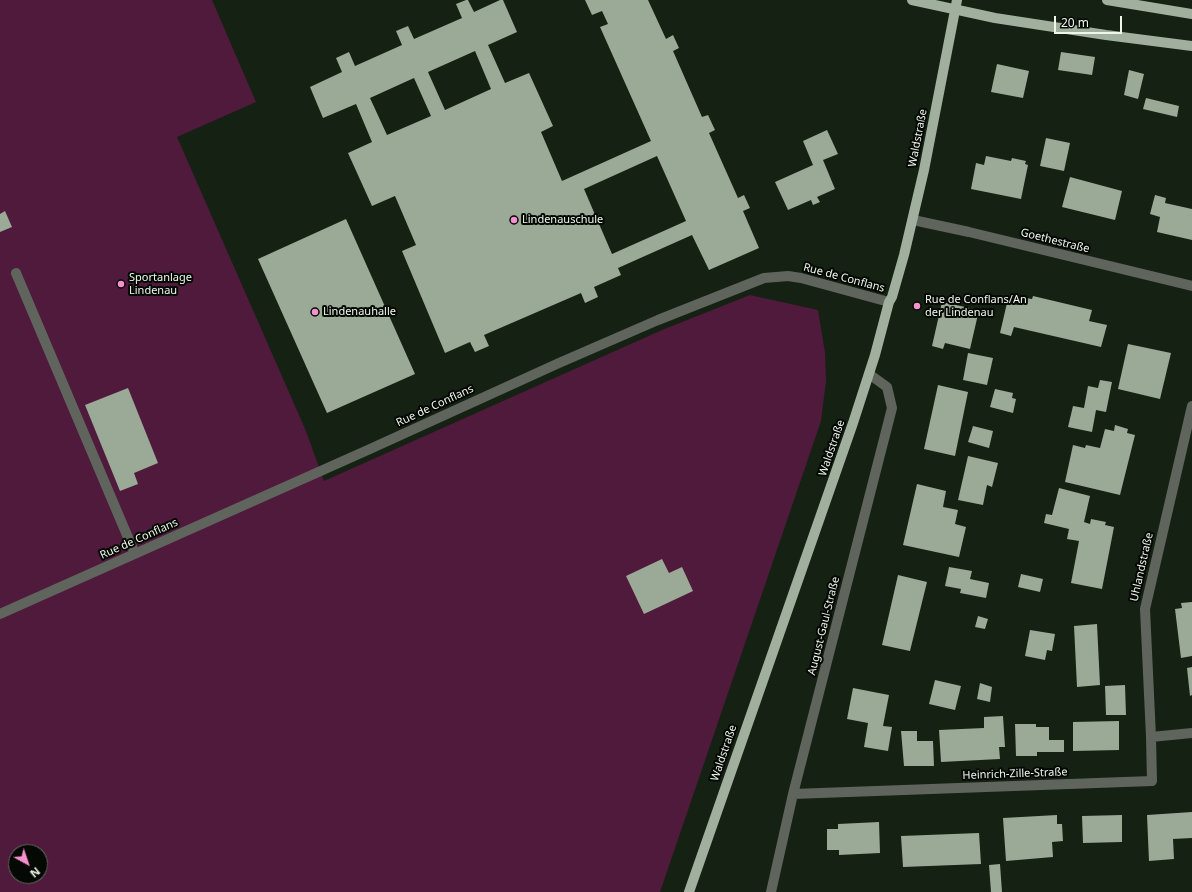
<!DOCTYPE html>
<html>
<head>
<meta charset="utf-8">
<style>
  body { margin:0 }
  #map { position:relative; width:1192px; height:892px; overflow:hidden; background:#152112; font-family:"Noto Sans",sans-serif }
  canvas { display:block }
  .north { position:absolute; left:8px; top:844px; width:40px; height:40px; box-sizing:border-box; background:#050904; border:1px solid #636861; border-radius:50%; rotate:140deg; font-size:11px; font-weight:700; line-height:16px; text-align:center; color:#eff7ed }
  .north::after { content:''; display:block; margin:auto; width:14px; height:18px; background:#f790ce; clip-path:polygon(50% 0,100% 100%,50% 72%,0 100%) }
  .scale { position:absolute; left:1054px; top:16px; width:68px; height:18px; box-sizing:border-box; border:2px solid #eff7ed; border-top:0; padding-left:5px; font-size:12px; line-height:14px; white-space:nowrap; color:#eff7ed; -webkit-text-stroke:3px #050904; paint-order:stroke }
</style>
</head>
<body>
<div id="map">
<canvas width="1192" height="892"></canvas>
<div class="north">N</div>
<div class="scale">20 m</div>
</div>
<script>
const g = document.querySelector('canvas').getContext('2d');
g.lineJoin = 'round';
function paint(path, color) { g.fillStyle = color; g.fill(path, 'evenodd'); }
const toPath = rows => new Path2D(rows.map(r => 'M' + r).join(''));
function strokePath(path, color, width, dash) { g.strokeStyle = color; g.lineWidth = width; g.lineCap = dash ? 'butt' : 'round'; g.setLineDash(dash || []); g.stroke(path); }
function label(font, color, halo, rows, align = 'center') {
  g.font = font + ' "Noto Sans",sans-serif'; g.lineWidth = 4; g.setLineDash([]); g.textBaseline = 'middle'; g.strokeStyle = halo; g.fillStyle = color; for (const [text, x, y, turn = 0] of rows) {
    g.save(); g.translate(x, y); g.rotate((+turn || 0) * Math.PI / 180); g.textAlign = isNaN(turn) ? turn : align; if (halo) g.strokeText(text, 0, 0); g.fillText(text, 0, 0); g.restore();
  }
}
const green = toPath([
  [0,0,212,0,256,102,177,137,306,431,324,481,662,330,750,295,818,310,825,353,826,381,821,421,660,892,0,892],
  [16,852,40,852,40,876,16,876]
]);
const building = toPath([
  [466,0,468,0,474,12,500,0,503,0,517,32,488,45,505,83,529,73,553,126,541,132,562,181,651,141,600,27,608,24,602,11,592,15,585,0,648,0,666,39,673,35,679,48,673,51,702,117,708,115,715,130,709,133,738,198,744,195,750,208,743,211,759,248,709,270,692,235,618,268,621,275,594,287,598,297,585,303,581,293,484,335,489,346,475,352,470,342,445,353,402,251,416,245,395,196,372,206,348,153,372,142,356,104,323,118,310,87,342,72,336,58,349,52,355,66,402,45,396,31,408,26,414,39,462,18,456,4],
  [475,51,491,89,445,110,428,72],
  [414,78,431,116,387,135,370,98],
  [657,156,686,221,612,254,584,189],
  [1061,52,1095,57,1092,75,1058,70],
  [997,64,1029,71,1023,98,991,92],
  [1129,70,1144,74,1138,99,1124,95],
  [1146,98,1179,106,1177,117,1143,109],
  [827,130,838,154,823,160,835,189,817,197,820,202,813,205,811,200,788,210,775,182,813,165,803,141],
  [1046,138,1070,143,1064,171,1040,166],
  [986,156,1011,161,1012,158,1026,161,1025,164,1028,165,1021,199,971,189,976,163,984,165],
  [1070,177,1122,191,1115,220,1062,207],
  [1155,195,1166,198,1165,203,1192,209,1192,240,1157,232,1160,217,1150,214],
  [5,211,12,227,0,232,0,214],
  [346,219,415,374,327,413,258,259],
  [1033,296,1092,310,1089,321,1107,325,1101,347,1014,327,1011,336,1000,333,1007,303,1018,305,1020,297,1032,299],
  [942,302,979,310,970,349,945,343,943,349,932,346],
  [1128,344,1171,353,1160,399,1118,389],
  [968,353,993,358,987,385,963,380],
  [1100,380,1112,382,1106,412,1096,410,1092,432,1068,427,1073,406,1084,408,1088,386,1098,388],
  [938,385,968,392,955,456,924,449],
  [128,388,158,463,134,473,138,484,120,491,85,405],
  [995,389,1013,393,1012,398,1016,399,1013,413,990,407],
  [1115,425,1128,429,1127,433,1135,435,1120,495,1065,482,1073,445,1085,448,1086,445,1100,448,1105,429,1114,431],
  [973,426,993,431,989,448,968,442],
  [968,456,998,463,992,487,987,485,983,505,958,500],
  [917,484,946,491,943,507,958,510,955,524,966,527,959,557,903,545],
  [1059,488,1090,496,1084,522,1090,524,1091,519,1106,522,1105,525,1114,527,1102,589,1071,583,1079,541,1067,539,1069,529,1044,523,1046,514,1052,515],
  [662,559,669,573,682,567,693,591,644,614,626,576],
  [949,567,972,571,970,579,989,583,986,598,960,593,961,589,945,586],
  [1021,574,1043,579,1040,592,1018,587],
  [898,575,927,582,910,651,882,645],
  [1192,602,1192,656,1181,658,1175,609,1182,608,1181,603],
  [978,616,988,619,985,629,975,627],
  [1097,624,1100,685,1077,687,1074,626],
  [1030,630,1055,634,1052,651,1047,650,1045,660,1025,656],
  [1192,667,1192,695,1190,696,1187,668],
  [935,680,961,686,955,710,929,704],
  [980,683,992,687,990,702,977,699],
  [1125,685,1126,715,1106,715,1105,686],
  [853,688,889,695,883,726,892,727,888,751,864,747,868,723,847,719],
  [1003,716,1005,747,999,747,1000,759,941,762,939,730,984,728,984,717],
  [1119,721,1119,750,1073,751,1073,722],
  [1015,724,1036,724,1036,727,1049,727,1049,740,1064,740,1064,752,1037,752,1037,756,1016,756],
  [901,731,917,731,917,741,933,741,934,766,904,766],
  [1192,812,1192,838,1173,839,1174,859,1149,861,1147,815],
  [1057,815,1057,824,1062,824,1063,841,1052,842,1053,857,1006,861,1003,818],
  [1122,815,1122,842,1083,843,1082,816],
  [879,822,880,853,839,855,839,850,827,850,827,829,838,829,838,824],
  [979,833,981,864,903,867,901,836],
  [1000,864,1002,892,991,892,989,865]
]);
const minor = toPath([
  [913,220,969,232,1192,286],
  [16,273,135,554],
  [0,614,370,449,559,363,658,320,764,278,788,276,801,278,889,302],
  [1151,737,1145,609,1192,406],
  [793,794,1152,781,1151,737,1192,733],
  [771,892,793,794,892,408,887,387,869,374]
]);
const major = toPath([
  [912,0,995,18,1106,35,1192,46],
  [1107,0,1192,14],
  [689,892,853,423,875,355,889,302,892,297,904,255,924,170,957,0]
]);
const markers = [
  [514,220,4,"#f790ce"],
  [121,284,4,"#f790ce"],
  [917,306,4,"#f790ce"],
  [315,312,4,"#f790ce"]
];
const streetNames = [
  ["Waldstraße",918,138,-79],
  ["Goethestraße",1055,241,14],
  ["Rue de Conflans",844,278,15],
  ["Rue de Conflans",435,406,-25],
  ["Waldstraße",832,448,-71],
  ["Rue de Conflans",139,539,-24],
  ["Uhlandstraße",1142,567,-77],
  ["August-Gaul-Straße",824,626,-76],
  ["Waldstraße",724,753,-71],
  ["Heinrich-Zille-Straße",1015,774,-2]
];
const poiNames = [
  ["Lindenauschule",522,220],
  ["Sportanlage",129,278],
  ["Lindenau",129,291],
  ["Rue de Conflans/An",925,300],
  ["der Lindenau",925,313],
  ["Lindenauhalle",323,312]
];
paint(green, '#501a3c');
paint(building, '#9aaa96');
strokePath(minor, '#5f655d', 10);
strokePath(major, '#a1af9e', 10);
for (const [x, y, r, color] of markers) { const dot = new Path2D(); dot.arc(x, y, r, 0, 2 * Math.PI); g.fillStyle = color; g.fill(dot); strokePath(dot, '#050904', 1.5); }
label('11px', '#eff7ed', '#050904', streetNames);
label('11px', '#eff7ed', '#050904', poiNames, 'left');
</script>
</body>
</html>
